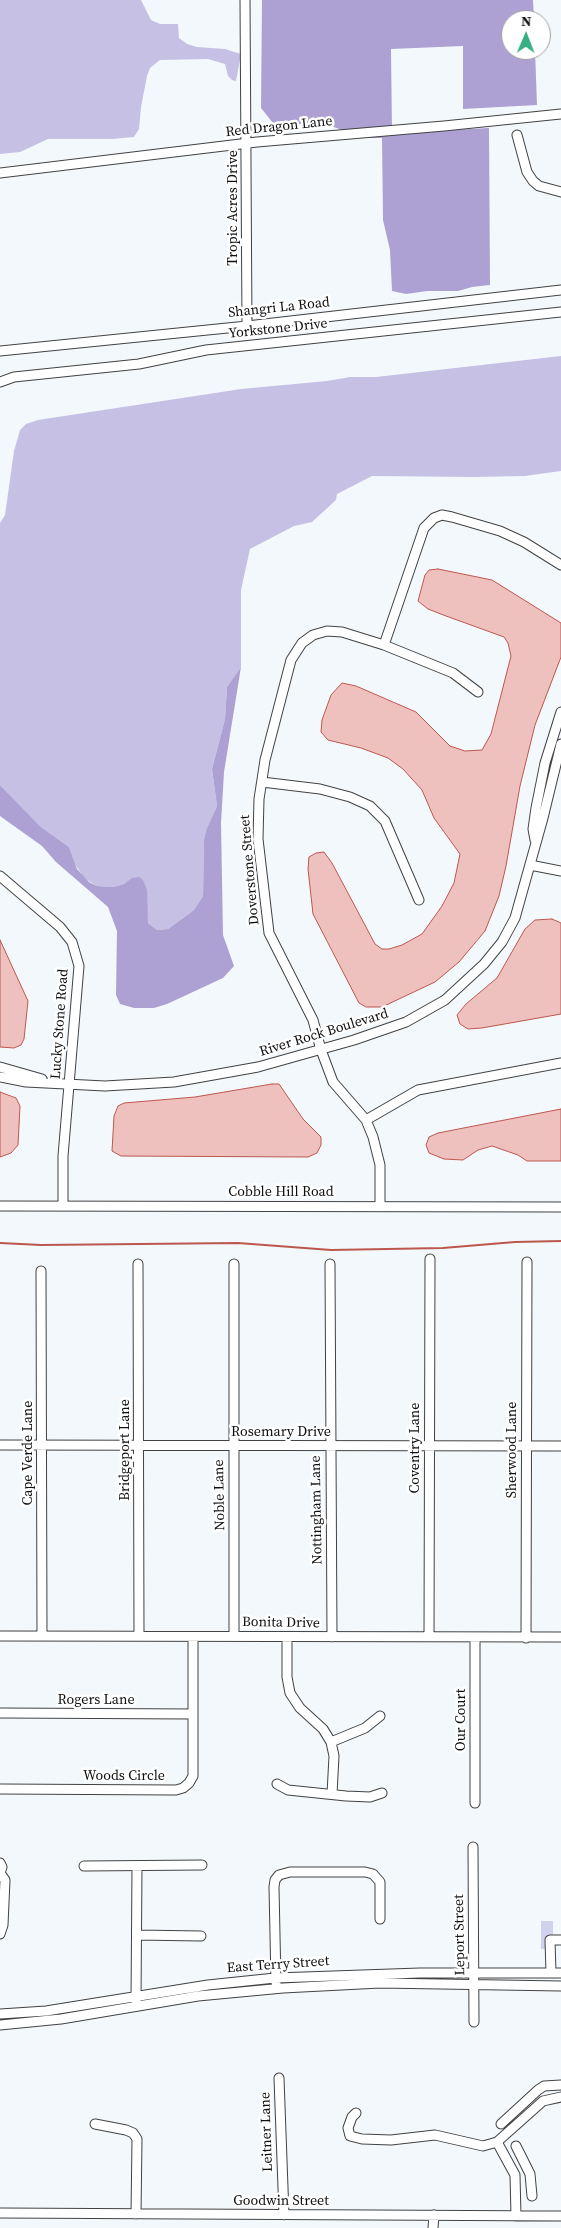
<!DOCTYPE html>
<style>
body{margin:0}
#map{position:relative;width:561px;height:2228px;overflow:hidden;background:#f3f8fd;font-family:"Source Serif 4",serif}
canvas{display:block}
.north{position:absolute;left:501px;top:10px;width:50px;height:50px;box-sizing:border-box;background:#fff;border:1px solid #9f9f9f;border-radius:50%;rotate:1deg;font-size:14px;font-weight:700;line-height:20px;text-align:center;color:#0f0f0f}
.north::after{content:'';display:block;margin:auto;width:18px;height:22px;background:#38ae83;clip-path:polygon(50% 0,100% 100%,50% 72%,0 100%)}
</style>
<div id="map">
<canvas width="561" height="2228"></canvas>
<div class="north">N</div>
</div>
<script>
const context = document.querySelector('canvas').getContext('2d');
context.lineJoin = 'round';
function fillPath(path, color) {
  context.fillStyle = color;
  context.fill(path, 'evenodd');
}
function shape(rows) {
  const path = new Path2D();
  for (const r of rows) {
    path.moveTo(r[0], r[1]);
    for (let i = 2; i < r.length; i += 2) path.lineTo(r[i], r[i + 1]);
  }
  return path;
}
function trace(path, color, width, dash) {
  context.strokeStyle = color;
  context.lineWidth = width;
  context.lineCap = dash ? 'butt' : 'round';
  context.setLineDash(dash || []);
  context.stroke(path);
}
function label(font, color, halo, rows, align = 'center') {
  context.font = font + ' "Source Serif 4",serif';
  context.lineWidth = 5;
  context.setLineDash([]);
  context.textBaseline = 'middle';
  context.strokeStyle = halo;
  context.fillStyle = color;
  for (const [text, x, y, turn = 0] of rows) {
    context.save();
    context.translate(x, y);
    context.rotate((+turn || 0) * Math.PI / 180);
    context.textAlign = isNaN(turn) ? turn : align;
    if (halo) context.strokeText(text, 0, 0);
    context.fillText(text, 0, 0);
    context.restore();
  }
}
const green = shape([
 [0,0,141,0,151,20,160,24,178,24,179,38,187,44,197,47,225,49,241,54,236,81,232,80,228,76,225,64,208,59,160,60,150,68,147,76,141,107,139,129,134,137,112,139,48,139,20,152,0,154],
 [561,356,561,471,525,476,473,477,372,476,337,494,336,500,312,522,294,526,250,549,241,590,241,667,227,687,225,719,212,769,217,806,206,830,204,840,203,896,194,910,168,929,157,930,148,923,147,918,147,890,133,878,124,884,113,887,97,886,84,878,75,864,69,847,41,827,0,785,0,523,5,515,14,451,20,430,26,424,38,420,241,389,327,381,350,377,376,377]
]);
const forest = shape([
 [262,0,533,0,534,20,511,20,511,50,535,50,537,105,463,109,463,46,391,49,392,133,489,128,490,285,472,287,458,291,427,291,406,294,392,291,390,250,383,220,382,138,359,138,351,133,328,125,273,123,261,108],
 [241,667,224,772,221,823,223,935,234,966,223,978,167,1004,154,1008,134,1008,120,1004,116,995,117,931,108,907,56,862,42,846,0,816,0,785,41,827,69,847,77,869,89,882,97,886,113,887,124,884,132,878,139,877,143,880,147,890,148,923,157,930,168,929,194,910,203,896,204,840,206,830,217,806,212,769,225,719,227,687]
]);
const pitch = shape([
 [541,1921,553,1921,553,1949,541,1949]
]);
const water = shape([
 [438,569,492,580,561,623,561,657,535,725,520,786,506,866,499,896,485,931,459,962,435,982,382,1007,366,1007,359,1003,313,914,308,869,309,857,316,853,324,852,332,863,375,944,382,949,389,949,402,945,422,934,442,906,454,883,460,854,434,818,422,790,403,769,388,758,361,748,328,740,321,732,322,720,331,695,342,683,356,686,416,712,450,746,465,751,482,750,491,734,511,656,508,643,504,637,446,616,428,609,418,601,425,575,429,570,438,569],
 [552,919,561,923,561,1014,482,1028,468,1029,460,1024,457,1015,466,1004,497,978,525,929,535,920,552,919],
 [0,940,28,1001,24,1039,21,1045,14,1048,0,1047,0,940],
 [272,1084,279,1084,303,1119,321,1137,321,1145,317,1153,308,1157,121,1156,112,1151,114,1116,118,1106,124,1103,195,1097,272,1084],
 [0,1092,16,1098,20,1106,18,1145,11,1153,0,1157,0,1092],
 [561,1109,561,1161,527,1161,518,1155,492,1146,478,1150,463,1160,444,1159,429,1153,426,1145,429,1137,438,1133,561,1109]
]);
const stream = shape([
 [0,1243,41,1245,238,1243,331,1250,443,1248,515,1242,561,1241]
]);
const minor = shape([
 [245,0,247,326],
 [517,135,527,172,533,181,539,186,561,192],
 [0,173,257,142,444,126,561,114],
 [0,351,247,326,561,290],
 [0,382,14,377,139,364,206,350,561,312],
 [384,645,424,528,434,518,442,515,452,517,500,531,524,542,561,565],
 [262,782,320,789,350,797,370,806,385,821,419,900],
 [535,840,533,829,536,808,545,763,561,712],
 [530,865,561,871],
 [0,876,60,927,72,942,79,966,63,1156,63,1206],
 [0,1067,42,1079],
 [0,1077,26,1082,105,1086,174,1082,258,1067,354,1040,406,1022,445,1000,484,964,502,942,515,918,543,818,561,744],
 [366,1120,418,1090,561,1063],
 [0,1206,561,1207],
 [380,1206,380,1165,373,1137,366,1120,333,1082,321,1050,313,1020,269,933,258,839,259,799,265,760,291,660,302,643,313,635,327,631,342,632,384,645,453,673,478,692],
 [138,1264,139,1636],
 [234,1264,234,1636],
 [330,1264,332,1637],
 [41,1271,42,1636],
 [0,1445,561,1446],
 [0,1636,561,1637],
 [287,1637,287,1677,290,1693,300,1708,323,1729,331,1742,334,1756,332,1794],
 [429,1637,430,1259],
 [526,1638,527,1262],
 [0,1713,193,1714],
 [331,1742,365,1728,380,1716],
 [277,1784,288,1790,346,1796,370,1797,382,1793],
 [0,1789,176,1790,183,1788,189,1783,193,1776,193,1637],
 [475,1803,475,1637],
 [473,1847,474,2022],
 [0,1863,2,1867,0,1873,5,1880,3,1925,0,1934],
 [84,1866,202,1865],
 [137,1935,201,1936],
 [551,1973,550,1940,561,1940],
 [276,1983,274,1887,275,1880,279,1875,290,1872,365,1872,373,1874,380,1882,380,1919],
 [136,2001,137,1866],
 [0,2014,46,2011,208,1985,275,1978,420,1973,561,1973],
 [0,2025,61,2019,198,1996,283,1988,380,1983,561,1986],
 [279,2078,284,2215],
 [356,2113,352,2117,348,2128,350,2136,362,2139,391,2140,435,2135,483,2146,497,2142,543,2101,561,2097],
 [95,2124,126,2130,133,2133,137,2139,136,2214],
 [501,2124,538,2090,544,2086,561,2085],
 [497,2142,515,2175,516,2216],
 [516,2146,530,2174,532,2196],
 [0,2213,561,2216],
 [433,2228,434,2215]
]);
const streetNames = [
 ["Red Dragon Lane",279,127,-6],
 ["Tropic Acres Drive",233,208,-90],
 ["Shangri La Road",279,308,-6],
 ["Yorkstone Drive",278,329,-6],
 ["Doverstone Street",250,870,-95],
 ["Lucky Stone Road",60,1024,-86],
 ["River Rock Boulevard",324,1033,-17],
 ["Cobble Hill Road",281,1192],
 ["Rosemary Drive",281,1432],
 ["Coventry Lane",415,1448,-90],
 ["Bridgeport Lane",125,1450,-90],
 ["Sherwood Lane",512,1450,-90],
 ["Cape Verde Lane",28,1453,-90],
 ["Noble Lane",220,1495,-91],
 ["Nottingham Lane",317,1510,-91],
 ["Bonita Drive",281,1623,1],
 ["Rogers Lane",96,1700],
 ["Our Court",461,1720,-90],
 ["Woods Circle",124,1776],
 ["Leport Street",460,1935,-91],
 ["East Terry Street",278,1965,-4],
 ["Leitner Lane",267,2132,-92],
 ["Goodwin Street",281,2201]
];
fillPath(green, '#c6c0e4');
fillPath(forest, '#ada1d3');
fillPath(pitch, '#d2d1ed');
fillPath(water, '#efc1be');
trace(water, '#bd574e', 1);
trace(stream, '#bd574e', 2);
trace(minor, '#424242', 11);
trace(minor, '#fff', 9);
label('14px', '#0f0f0f', '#fff', streetNames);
</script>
